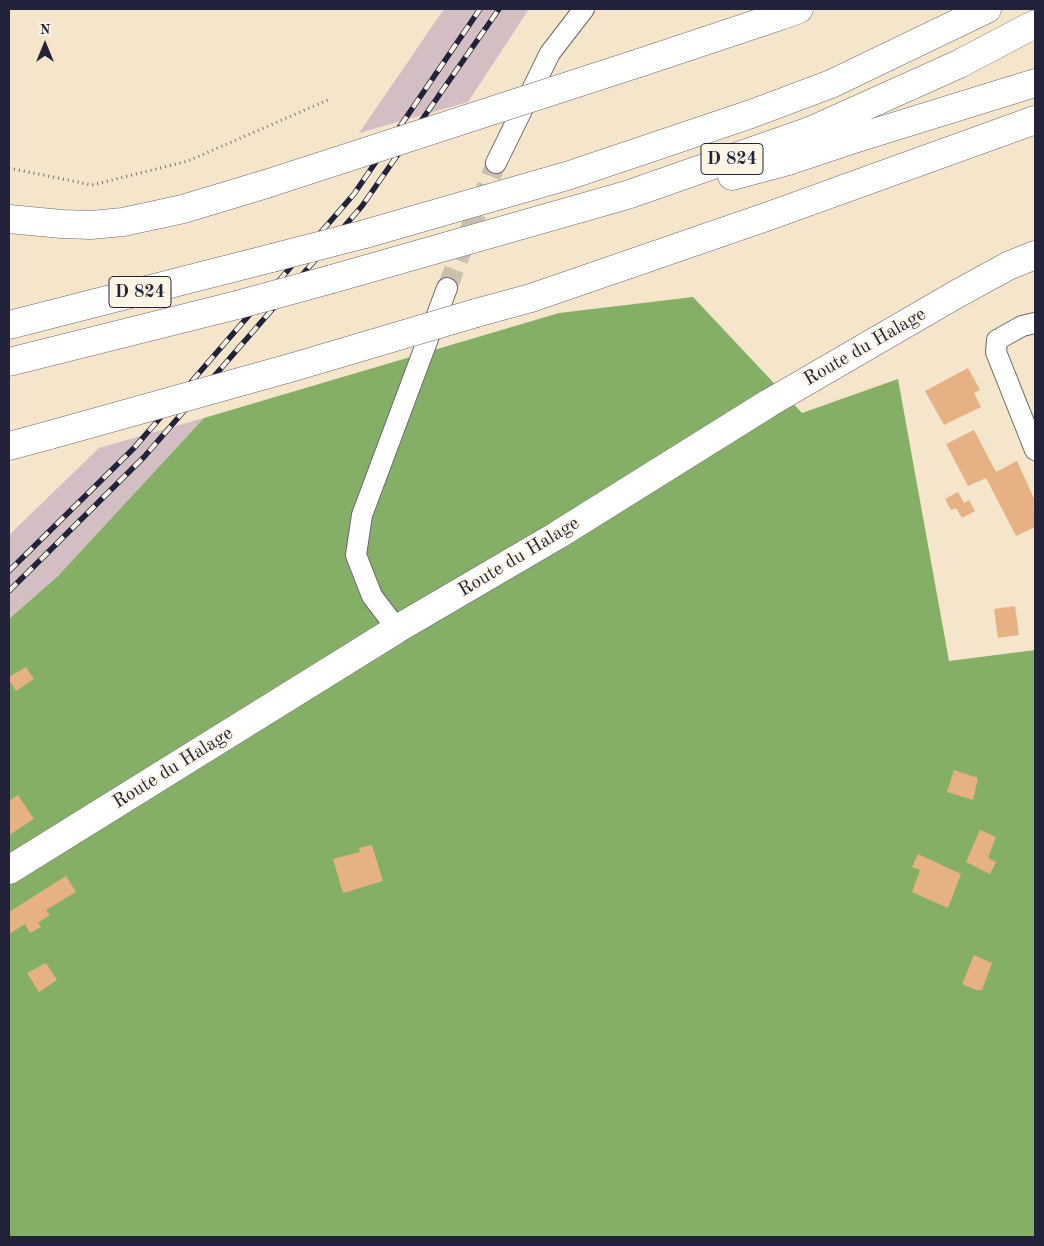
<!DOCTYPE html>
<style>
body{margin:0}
#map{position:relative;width:1044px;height:1246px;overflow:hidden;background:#f5e6cb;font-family:"Old Standard TT",serif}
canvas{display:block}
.frame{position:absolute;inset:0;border:10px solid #22223b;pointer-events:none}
.north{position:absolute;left:20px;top:20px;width:50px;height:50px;-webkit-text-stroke:4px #fcf5e5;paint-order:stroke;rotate:0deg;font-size:14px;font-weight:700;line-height:20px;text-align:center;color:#22223b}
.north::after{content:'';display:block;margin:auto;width:18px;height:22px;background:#22223b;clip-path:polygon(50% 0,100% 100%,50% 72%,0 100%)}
</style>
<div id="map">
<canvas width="1044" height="1246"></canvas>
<div class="frame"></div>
<div class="north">N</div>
</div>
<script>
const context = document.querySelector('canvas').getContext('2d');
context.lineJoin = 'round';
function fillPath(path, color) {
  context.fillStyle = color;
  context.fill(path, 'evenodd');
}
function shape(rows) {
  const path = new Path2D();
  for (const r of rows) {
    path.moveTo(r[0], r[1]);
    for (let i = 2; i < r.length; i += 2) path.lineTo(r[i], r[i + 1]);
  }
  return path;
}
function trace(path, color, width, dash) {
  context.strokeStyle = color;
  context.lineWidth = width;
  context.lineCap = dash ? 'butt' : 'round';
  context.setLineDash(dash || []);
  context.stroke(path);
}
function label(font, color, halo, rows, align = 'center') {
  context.font = font + ' "Old Standard TT",serif';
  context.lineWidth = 4;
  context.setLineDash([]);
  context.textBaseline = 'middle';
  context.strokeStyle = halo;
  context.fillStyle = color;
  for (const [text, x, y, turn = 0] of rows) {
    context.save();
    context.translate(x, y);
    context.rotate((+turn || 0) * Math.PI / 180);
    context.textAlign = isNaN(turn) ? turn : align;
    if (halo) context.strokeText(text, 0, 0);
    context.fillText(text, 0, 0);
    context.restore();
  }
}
const industrial = shape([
 [444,9,529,9,468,102,359,133],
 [204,418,58,576,9,619,9,535,99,448]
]);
const forest = shape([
 [693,297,802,413,898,379,949,661,1035,650,1035,1237,9,1237,9,619,58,576,204,418,559,313]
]);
const building = shape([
 [968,368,980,390,974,393,981,407,944,425,925,391],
 [974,430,996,472,1017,461,1035,501,1035,508,1033,509,1035,513,1035,527,1016,536,986,478,968,486,946,444],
 [958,492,964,503,969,500,975,511,962,518,956,508,951,510,945,499],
 [1015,606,1019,635,998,638,994,609],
 [26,667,34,679,16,691,9,680,9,677],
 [954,770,978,778,973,800,947,792],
 [18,795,34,819,9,835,9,801],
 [980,830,996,837,988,858,996,862,990,874,966,862],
 [372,845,383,881,343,893,333,859,360,852,359,848],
 [918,854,961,874,948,908,912,892,920,870,912,867],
 [66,876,76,892,46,910,50,915,38,923,41,927,30,933,25,924,9,934,9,912],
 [974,955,992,963,982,990,976,990,962,984],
 [46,963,57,980,39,992,27,973]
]);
const minorTunnel = shape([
 [447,288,496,163]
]);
const path = shape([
 [9,168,92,185,188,161,330,99]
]);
const minor = shape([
 [496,163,550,53,584,9],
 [1035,323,1022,326,997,340,996,352,1035,450],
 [397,629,372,596,356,555,362,515,447,288]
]);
const secondary = shape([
 [639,63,780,16,799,9],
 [9,219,62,224,91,225,123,222,183,209,266,184],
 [476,313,531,298,766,217,1035,120],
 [9,446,50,435],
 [9,870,397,629,556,536,769,403,955,295,1008,266,1035,255]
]);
const trunk = shape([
 [732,176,788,161,854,139,1035,83],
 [365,234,570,175,751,114,831,84,987,9],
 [332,279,627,195,810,131,959,64,1035,24],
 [9,325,272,258],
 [9,362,237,305]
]);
const rail = shape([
 [9,571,134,448,354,194,480,9],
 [9,591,144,457,362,206,499,9]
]);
const secondaryBridge = shape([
 [266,184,639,63],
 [50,435,297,366,476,313]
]);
const trunkBridge = shape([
 [272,258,365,234],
 [237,305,332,279]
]);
const shields = [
 [732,159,62],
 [140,292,62]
];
const shieldNames = [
 ["D 824",732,159],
 ["D 824",140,292]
];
const streetNames = [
 ["Route du Halage",865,347,-30],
 ["Route du Halage",519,557,-31],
 ["Route du Halage",173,768,-32]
];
fillPath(industrial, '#d2bec3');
fillPath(forest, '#85af66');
fillPath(building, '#e6b283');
trace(minorTunnel, '#cbbfae', 20, [20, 10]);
trace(minor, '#6c676d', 22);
trace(secondary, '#6c676d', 29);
trace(trunk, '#6c676d', 29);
trace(path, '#6c676d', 3, [1, 4]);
trace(minor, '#fff', 20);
trace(secondary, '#fff', 28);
trace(trunk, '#fff', 28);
trace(rail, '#22223b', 5.5);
trace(rail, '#fcf5e5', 4, [11]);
trace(secondaryBridge, '#6c676d', 29, []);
trace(trunkBridge, '#6c676d', 29, []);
trace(secondaryBridge, '#fff', 28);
trace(trunkBridge, '#fff', 28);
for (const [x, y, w] of shields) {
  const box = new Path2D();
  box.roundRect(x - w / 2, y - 15.5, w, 31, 4);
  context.fillStyle = '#fcf5e5';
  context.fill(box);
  trace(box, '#22223b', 1);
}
label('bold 18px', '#22223b', null, shieldNames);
label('19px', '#22223b', '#fcf5e5', streetNames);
</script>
